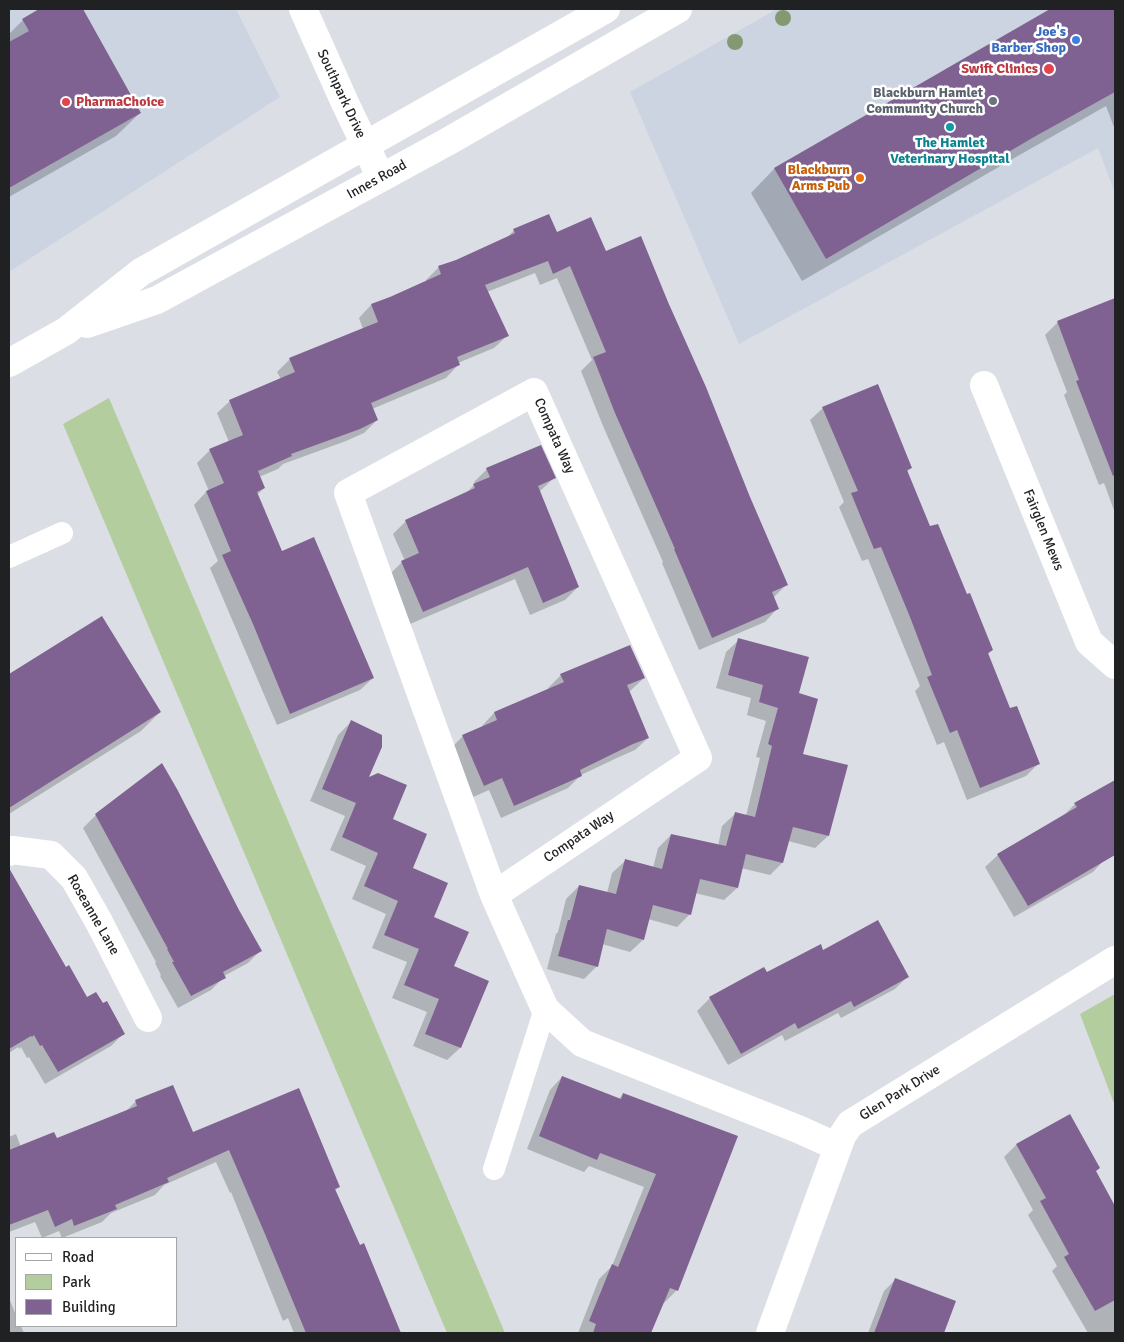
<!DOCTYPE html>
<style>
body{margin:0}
#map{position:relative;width:1124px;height:1342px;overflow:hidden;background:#dbdfe5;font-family:Signika,sans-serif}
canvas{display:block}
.frame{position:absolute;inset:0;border:10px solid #1f2123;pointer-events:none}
.legend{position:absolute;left:15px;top:1237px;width:162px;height:90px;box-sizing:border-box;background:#fff;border:1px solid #a5a6a7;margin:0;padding:6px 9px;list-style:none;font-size:15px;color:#1f2123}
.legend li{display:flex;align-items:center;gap:10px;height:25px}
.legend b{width:25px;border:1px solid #a5a6a7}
</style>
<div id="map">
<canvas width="1124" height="1342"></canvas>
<div class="frame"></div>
<ul class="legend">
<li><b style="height:6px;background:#fff"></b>Road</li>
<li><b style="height:14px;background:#b4cd9e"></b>Park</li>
<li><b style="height:14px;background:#806292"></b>Building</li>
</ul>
</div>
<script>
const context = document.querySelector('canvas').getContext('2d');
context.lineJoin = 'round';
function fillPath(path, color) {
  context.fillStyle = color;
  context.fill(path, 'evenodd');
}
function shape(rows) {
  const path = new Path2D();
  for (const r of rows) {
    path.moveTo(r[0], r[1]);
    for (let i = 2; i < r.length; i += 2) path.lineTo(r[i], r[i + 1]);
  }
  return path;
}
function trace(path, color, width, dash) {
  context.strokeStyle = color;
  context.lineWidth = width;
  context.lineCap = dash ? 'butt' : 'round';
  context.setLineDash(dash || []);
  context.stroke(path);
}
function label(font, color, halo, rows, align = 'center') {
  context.font = font + ' Signika,sans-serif';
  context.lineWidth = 5;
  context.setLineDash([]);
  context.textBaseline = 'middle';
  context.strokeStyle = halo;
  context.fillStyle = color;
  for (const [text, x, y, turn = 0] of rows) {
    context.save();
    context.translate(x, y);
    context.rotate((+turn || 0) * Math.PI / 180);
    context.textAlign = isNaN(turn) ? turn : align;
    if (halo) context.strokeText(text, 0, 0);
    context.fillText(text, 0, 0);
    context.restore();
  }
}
const built = shape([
 [9,9,236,9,280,97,9,272],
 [777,9,1115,9,1115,193,1098,148,739,344,630,92]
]);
const green = shape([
 [109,398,424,1142,505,1333,447,1333,63,424],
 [1115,994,1115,1106,1080,1014]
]);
const shadow = shape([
 [42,9,81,9,140,113,116,136,9,197,9,34,23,20],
 [1054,9,1115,9,1115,130,1106,106,1009,161,802,281,751,193,774,169,982,48],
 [514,230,556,233,605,253,749,497,787,584,773,598,777,609,765,622,699,650,662,563,663,562,603,426,581,371,592,360,557,278,540,285,535,273,487,292,507,336,494,348,458,363,458,365,446,378,372,409,377,420,364,433,346,441,283,464,278,469,259,477,264,488,257,495,281,553,373,678,360,690,277,725,210,568,218,561,194,505,206,492,209,491,197,463,210,450,229,442,217,413,230,401,281,379,277,372,290,359,363,329,359,318,371,305,426,282,426,280,438,268,457,261,506,239],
 [1115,299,1115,513,1104,483,1099,485,1064,395,1067,392,1045,335,1058,322],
 [823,408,911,468,907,472,929,528,966,596,992,650,987,655,1010,710,1039,763,1026,776,967,800,944,742,937,745,915,691,920,686,868,559,862,561,839,507,844,502,810,420],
 [487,469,554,478,539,492,578,587,565,600,530,615,515,579,410,624,389,575,402,562,405,561,393,534,406,521,464,495,475,484,474,482],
 [101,618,160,712,141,731,9,814,9,675],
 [739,640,798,694,801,755,828,836,815,848,788,841,782,863,770,875,741,868,737,888,724,900,695,893,690,914,677,927,648,919,643,940,630,952,602,944,597,966,584,979,547,969,556,934,558,932,566,899,579,886,607,893,612,873,625,861,653,868,658,848,671,835,718,846,722,826,735,814,746,816,760,758,756,757,766,721,747,715,751,698,716,688,726,652],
 [561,675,644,678,629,692,648,738,635,750,619,757,581,775,568,788,501,818,489,790,471,798,450,749,463,736,482,727,482,726,494,713,549,690,548,688],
 [351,722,367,779,392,819,452,966,487,982,460,1048,447,1060,413,1046,427,1012,392,998,407,962,372,948,386,914,352,899,366,866,330,850,345,816,310,801,338,735],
 [1115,781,1115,853,1105,859,1093,872,1014,917,985,867,998,855,1062,817,1075,804],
 [96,815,261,950,248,963,224,976,224,977,211,990,178,1008,160,976,161,975,155,963,156,962,83,828],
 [11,880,65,969,87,999,124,1033,111,1046,45,1084,29,1057,27,1058,21,1047,19,1049,18,1047,9,1053,9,881],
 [822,952,907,977,895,989,841,1018,838,1013,785,1041,782,1035,728,1065,697,1011,710,998],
 [562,1077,619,1099,623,1094,736,1137,676,1291,664,1303,662,1303,650,1333,578,1333,599,1279,612,1266,644,1187,589,1166,584,1172,527,1149,550,1090],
 [172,1087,192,1133,339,1187,334,1191,359,1247,363,1245,400,1333,294,1333,288,1318,283,1321,231,1192,230,1193,216,1162,164,1185,155,1195,111,1213,102,1222,62,1238,59,1231,42,1238,35,1222,9,1232,9,1137,16,1134,21,1147,56,1140,125,1112,135,1102],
 [1016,1145,1095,1172,1115,1208,1115,1333,1088,1333,1052,1271,1057,1266,1028,1215,1033,1210,1004,1157],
 [896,1279,954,1302,943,1333,868,1333,884,1291],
 [9,1298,16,1315,16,1326,21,1326,24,1333,9,1333]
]);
const building = shape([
 [39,9,83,9,141,113,9,188,9,42,29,31,22,19],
 [1050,9,1115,9,1115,92,1034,137,826,259,774,168],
 [549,214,557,232,591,217,606,251,641,236,668,302,706,387,750,497,788,585,772,592,779,609,712,638,674,549,675,549,615,413,593,357,606,352,570,266,553,274,548,261,485,285,509,336,457,357,460,365,371,403,378,420,360,429,291,454,292,456,258,471,265,488,257,492,282,551,314,537,374,678,290,714,253,624,222,555,231,551,206,491,224,483,209,449,243,435,229,400,295,372,289,358,378,322,371,304,390,297,441,274,438,266,456,260,515,233,513,229],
 [1115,298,1115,475,1113,476,1076,381,1079,380,1057,321],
 [878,384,912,468,907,470,930,526,938,524,967,594,970,593,993,650,988,653,1010,708,1017,706,1040,764,980,788,957,730,950,733,927,677,932,675,910,617,881,547,874,549,862,520,851,493,858,491,822,407],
 [541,445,556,478,538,486,579,587,543,603,528,567,423,612,401,561,419,553,405,520,475,488,473,484,490,477,486,468],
 [102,616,161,712,9,808,9,674],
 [738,638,809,657,799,693,818,699,803,754,848,765,829,836,793,827,783,863,746,854,738,888,700,879,691,915,653,905,644,940,607,929,598,967,558,956,568,920,570,920,579,885,616,894,625,859,662,869,671,834,726,846,735,812,755,817,772,746,768,744,778,708,759,702,763,685,728,675],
 [630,645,645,678,627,685,649,738,633,744,580,770,582,776,514,806,502,778,484,786,462,735,497,720,494,712,564,682,560,674],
 [351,720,382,735,382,747,369,777,378,773,407,785,393,819,427,834,413,868,448,883,434,917,469,932,454,966,489,981,461,1048,425,1034,439,999,404,985,419,949,384,935,398,901,364,886,378,853,342,837,356,803,322,789],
 [162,763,177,789,239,910,262,951,223,972,226,978,191,996,172,962,174,962,167,949,168,949,95,814],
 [1115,780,1115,855,1028,906,997,854,1077,807,1074,803],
 [9,868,66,967,69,965,87,997,96,992,103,1003,107,1001,125,1034,58,1072,42,1045,40,1046,34,1035,32,1037,31,1036,9,1049],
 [878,920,909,977,854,1007,851,1001,798,1029,795,1023,741,1054,709,997,764,967,767,972,821,944,823,950],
 [562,1076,621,1099,623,1093,738,1136,678,1291,670,1288,651,1333,593,1333,596,1324,589,1321,612,1264,618,1267,656,1174,600,1153,597,1160,539,1136],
 [173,1085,193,1132,299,1088,340,1187,335,1189,360,1245,364,1243,401,1333,306,1333,265,1234,229,1150,167,1178,169,1182,115,1205,117,1209,74,1226,72,1219,55,1227,48,1210,9,1225,9,1150,54,1132,57,1138,137,1106,135,1100],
 [1070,1114,1100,1168,1096,1171,1115,1206,1115,1300,1095,1311,1064,1257,1069,1254,1040,1201,1046,1198,1016,1144],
 [895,1278,956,1301,944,1333,874,1333]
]);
const service = shape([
 [9,557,62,533],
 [494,1169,545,1009]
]);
const minor = shape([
 [303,9,345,103,381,178],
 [984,385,1089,642,1115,665],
 [9,852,12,850,51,855,74,878,99,922,148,1018],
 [494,895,698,758,534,392,348,493,494,895,545,1009,582,1043,798,1129,838,1147],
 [770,1333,842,1136,850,1124,1115,960]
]);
const tertiary = shape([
 [87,324,157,300,447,142,678,9],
 [9,363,66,331,141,272,606,9]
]);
const trees = [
 [783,18],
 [735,42]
];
const markers = [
 [1076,40,5,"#3f7fe0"],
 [1049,69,6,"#e0444e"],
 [993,101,5,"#6b7280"],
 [66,102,5,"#e0444e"],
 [950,127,5,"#0f9aa8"],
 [860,178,5,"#e8710a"]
];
const shopNames = [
 ["Joe's",1066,32],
 ["Barber Shop",1066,48]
];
const healthNames = [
 ["Swift Clinics",1038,69],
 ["PharmaChoice",76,102,"left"]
];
const worshipNames = [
 ["Blackburn Hamlet",983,93],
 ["Community Church",983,109]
];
const streetNames = [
 ["Southpark Drive",341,94,65],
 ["Innes Road",377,180,-29],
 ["Compata Way",554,436,66],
 ["Fairglen Mews",1043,530,68],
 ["Compata Way",579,837,-34],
 ["Roseanne Lane",93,915,60],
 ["Glen Park Drive",900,1093,-32]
];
const cultureNames = [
 ["The Hamlet",950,143],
 ["Veterinary Hospital",950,159]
];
const foodNames = [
 ["Blackburn",850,170],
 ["Arms Pub",850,186]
];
fillPath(built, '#ccd4e1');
fillPath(green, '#b4cd9e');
fillPath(shadow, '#0003');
fillPath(building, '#806292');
trace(service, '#fff', 22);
trace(minor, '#fff', 28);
trace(tertiary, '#fff', 28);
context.fillStyle = '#849971';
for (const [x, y] of trees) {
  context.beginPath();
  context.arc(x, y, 8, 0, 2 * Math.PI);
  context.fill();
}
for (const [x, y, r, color] of markers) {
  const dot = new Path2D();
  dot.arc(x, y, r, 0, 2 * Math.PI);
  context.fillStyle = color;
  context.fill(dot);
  trace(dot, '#fff', 2);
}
label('bold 14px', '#366cbe', '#fff', shopNames, 'right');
label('bold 14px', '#be3a42', '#fff', healthNames, 'right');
label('bold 14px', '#5b616d', '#fff', worshipNames, 'right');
label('14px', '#1f2123', '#fff', streetNames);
label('bold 14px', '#0d838f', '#fff', cultureNames);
label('bold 14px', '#c56008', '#fff', foodNames, 'right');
</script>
